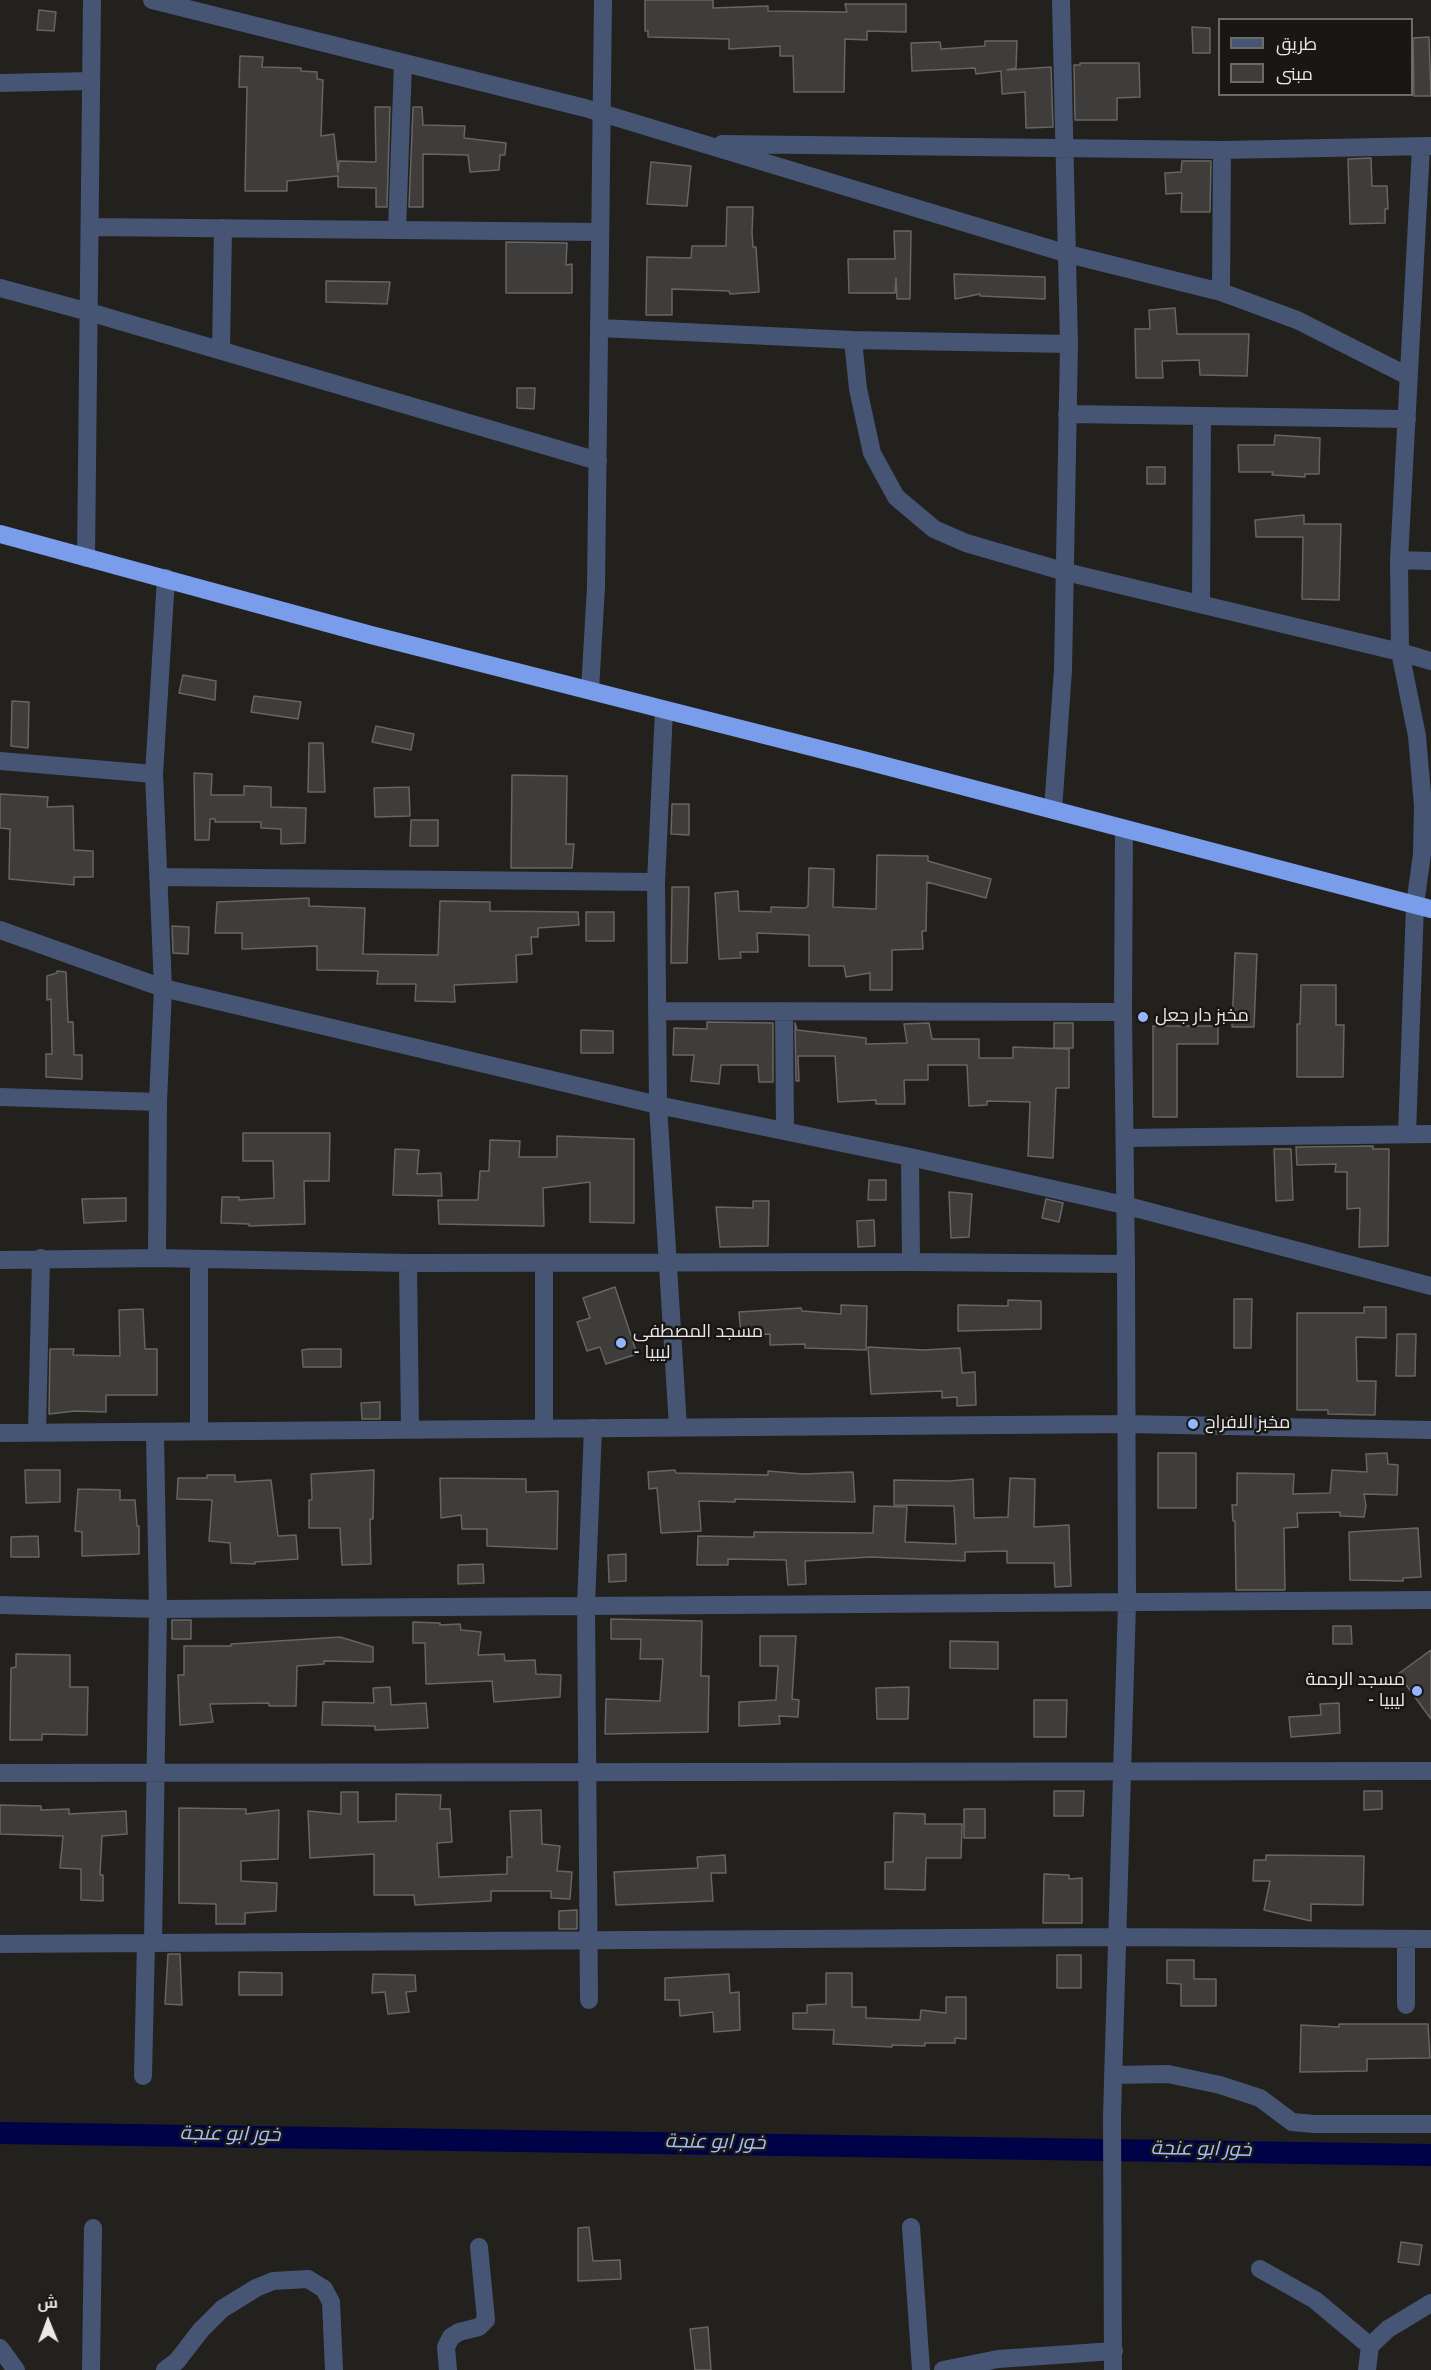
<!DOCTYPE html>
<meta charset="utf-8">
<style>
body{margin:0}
#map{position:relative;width:1431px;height:2370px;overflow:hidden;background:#22211e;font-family:Overpass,Cairo,sans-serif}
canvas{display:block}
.legend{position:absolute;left:1218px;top:18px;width:195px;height:78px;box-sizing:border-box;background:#191715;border:2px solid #6d6b69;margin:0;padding:8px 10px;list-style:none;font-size:18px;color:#eae9e7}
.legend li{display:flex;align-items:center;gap:12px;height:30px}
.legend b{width:30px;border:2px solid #6d6b69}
.north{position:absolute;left:18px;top:2292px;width:60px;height:60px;-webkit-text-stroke:4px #191715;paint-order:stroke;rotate:359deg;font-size:16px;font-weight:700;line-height:24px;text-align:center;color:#eae9e7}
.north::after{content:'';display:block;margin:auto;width:21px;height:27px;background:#eae9e7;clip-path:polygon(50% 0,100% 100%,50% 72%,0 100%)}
</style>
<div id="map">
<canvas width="1431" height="2370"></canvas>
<ul class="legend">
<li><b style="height:8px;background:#465574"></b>طريق</li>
<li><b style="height:16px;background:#3f3d3b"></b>مبنى</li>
</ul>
<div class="north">ش</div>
</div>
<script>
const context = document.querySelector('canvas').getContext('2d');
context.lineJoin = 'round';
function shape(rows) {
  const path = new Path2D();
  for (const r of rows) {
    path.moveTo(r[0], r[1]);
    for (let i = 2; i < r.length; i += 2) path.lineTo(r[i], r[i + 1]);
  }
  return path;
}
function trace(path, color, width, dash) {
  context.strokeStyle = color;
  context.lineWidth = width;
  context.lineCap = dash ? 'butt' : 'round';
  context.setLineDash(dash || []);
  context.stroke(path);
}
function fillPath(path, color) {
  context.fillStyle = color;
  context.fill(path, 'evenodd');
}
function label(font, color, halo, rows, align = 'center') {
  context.font = font + ' Overpass,Cairo,sans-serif';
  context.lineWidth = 5;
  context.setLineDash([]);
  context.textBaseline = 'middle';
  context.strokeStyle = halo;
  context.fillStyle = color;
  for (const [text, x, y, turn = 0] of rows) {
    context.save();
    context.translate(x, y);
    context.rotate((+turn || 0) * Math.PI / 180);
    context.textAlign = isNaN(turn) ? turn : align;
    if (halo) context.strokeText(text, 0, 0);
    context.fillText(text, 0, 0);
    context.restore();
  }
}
const canal = shape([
 [0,2133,1431,2155]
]);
const building = shape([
 [645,0,713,0,713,8,768,6,768,11,847,12,845,4,906,4,906,32,867,31,867,40,845,39,844,92,794,92,793,56,780,56,780,46,729,49,729,39,648,37,648,31,645,31,645,0],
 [39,10,56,12,54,31,37,30,39,10],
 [1192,27,1210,28,1210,53,1193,53,1192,27],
 [1429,37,1431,96,1414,96,1413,38,1429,37],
 [985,41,1017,41,1016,68,1007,70,1051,67,1053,127,1026,128,1025,92,1002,94,1001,71,976,74,975,68,912,71,911,43,940,42,941,49,985,46,985,41],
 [240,56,263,57,262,67,301,68,301,71,317,72,317,79,323,80,321,136,334,134,338,172,339,161,376,162,375,107,390,107,387,207,376,207,376,188,338,187,338,176,287,181,287,191,245,191,247,87,239,87,240,56],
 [1080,63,1139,63,1140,97,1117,98,1117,120,1075,120,1074,65,1080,65,1080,63],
 [413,107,422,107,423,125,465,126,464,138,506,143,505,155,500,155,499,170,470,172,468,155,423,154,423,207,409,207,413,107],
 [1371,158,1372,186,1387,186,1388,209,1385,209,1385,223,1350,224,1348,159,1371,158],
 [1182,161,1211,161,1210,212,1181,212,1182,193,1166,194,1165,173,1181,172,1182,161],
 [651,162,691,166,687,206,647,204,651,162],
 [727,207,753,207,752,233,753,247,756,247,759,292,730,294,729,291,672,289,672,315,646,315,647,257,691,258,692,246,726,246,727,207],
 [894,231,911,231,910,299,897,299,896,278,895,293,849,293,848,259,895,259,894,231],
 [506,242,567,243,566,265,572,264,572,293,506,293,506,242],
 [954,274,1045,277,1045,299,980,296,980,294,955,299,954,274],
 [326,281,390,282,387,304,326,302,326,281],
 [1175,308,1177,334,1249,334,1247,376,1200,375,1199,360,1162,361,1163,378,1136,378,1135,329,1150,329,1149,310,1175,308],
 [517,388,535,388,534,409,517,408,517,388],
 [1275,435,1320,438,1319,474,1305,474,1305,477,1272,475,1273,472,1239,472,1238,445,1274,445,1275,435],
 [1147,467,1165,467,1165,484,1147,484,1147,467],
 [1304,515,1304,524,1341,524,1339,600,1302,599,1303,537,1256,537,1255,520,1304,515],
 [183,675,216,681,215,700,179,693,183,675],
 [254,696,301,702,298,719,251,712,254,696],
 [12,701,29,702,28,748,11,746,12,701],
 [376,726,414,734,411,750,372,742,376,726],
 [309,743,323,743,325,792,308,792,309,743],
 [194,773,212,774,211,795,244,795,244,786,271,787,271,807,306,808,305,843,281,844,281,829,261,828,261,822,215,822,215,819,210,819,209,840,195,840,194,773],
 [512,775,567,776,566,844,574,844,572,868,511,868,512,775],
 [409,787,410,816,375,817,374,788,409,787],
 [0,794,48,797,47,807,73,806,74,850,93,851,93,877,74,877,74,885,9,879,10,829,0,828,0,794],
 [672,804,689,804,689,835,671,834,672,804],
 [411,820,438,820,438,846,410,846,411,820],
 [877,855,928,856,928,861,991,879,986,898,927,882,926,931,922,931,923,949,892,950,892,990,870,990,870,973,846,977,844,966,809,966,809,935,757,933,758,952,740,952,741,958,719,959,715,893,738,891,739,911,771,912,771,907,805,908,808,906,809,868,834,869,833,907,876,909,877,855],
 [672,887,689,887,687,963,671,963,672,887],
 [309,898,309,906,365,908,363,954,438,955,440,901,490,902,490,911,578,912,579,925,538,928,538,937,531,937,532,954,516,955,517,982,454,985,455,1002,415,1001,416,984,377,984,378,971,317,970,317,946,242,949,242,933,215,933,217,902,309,898],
 [586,912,614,912,614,941,586,941,586,912],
 [172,926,189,927,188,954,173,953,172,926],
 [1235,953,1257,954,1254,1027,1232,1027,1235,953],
 [57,971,66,972,68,1022,73,1022,74,1055,82,1055,82,1079,46,1077,46,1054,52,1054,51,999,47,1000,47,976,57,973,57,971],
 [1301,985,1336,985,1336,1025,1344,1025,1343,1077,1297,1077,1297,1024,1300,1024,1301,985],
 [707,1022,773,1023,773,1082,759,1082,758,1065,721,1065,719,1084,691,1081,694,1055,673,1055,674,1028,707,1029,707,1022],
 [795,1023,797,1030,866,1038,866,1044,907,1043,904,1024,929,1023,932,1039,979,1039,979,1058,1013,1058,1013,1047,1069,1049,1069,1088,1056,1088,1053,1158,1028,1156,1030,1102,987,1101,987,1105,969,1106,967,1065,928,1065,928,1080,904,1080,905,1104,876,1104,876,1100,838,1102,835,1056,798,1056,799,1081,796,1081,795,1023],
 [1054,1023,1073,1023,1073,1048,1054,1048,1054,1023],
 [1153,1026,1218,1026,1218,1044,1177,1044,1177,1117,1153,1117,1153,1026],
 [581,1030,613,1031,613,1053,581,1053,581,1030],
 [243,1133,330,1133,329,1181,304,1181,305,1224,249,1226,249,1224,221,1223,222,1197,239,1197,239,1200,274,1198,273,1161,243,1161,243,1133],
 [557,1136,634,1139,634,1223,590,1222,590,1182,543,1188,544,1226,439,1224,438,1200,478,1200,480,1171,489,1171,490,1140,520,1141,519,1157,557,1157,557,1136],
 [1373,1146,1373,1149,1389,1149,1388,1246,1359,1247,1360,1208,1347,1209,1347,1172,1335,1172,1336,1164,1297,1165,1296,1147,1373,1146],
 [395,1149,419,1150,417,1174,441,1173,442,1196,393,1195,395,1149],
 [1274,1149,1291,1149,1293,1200,1276,1201,1274,1149],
 [869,1180,886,1180,886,1200,868,1200,869,1180],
 [949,1192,972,1194,969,1237,951,1238,949,1192],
 [126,1198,126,1221,84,1223,82,1199,126,1198],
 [1046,1199,1063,1203,1059,1222,1042,1218,1046,1199],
 [753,1201,769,1201,768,1246,720,1247,716,1207,753,1208,753,1201],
 [874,1220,875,1246,858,1247,857,1221,874,1220],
 [615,1287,637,1354,606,1364,600,1347,587,1351,577,1322,590,1318,583,1298,615,1287],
 [1234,1299,1252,1299,1251,1348,1234,1348,1234,1299],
 [1008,1300,1041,1301,1041,1329,958,1331,958,1305,1008,1306,1008,1300],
 [841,1305,867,1306,866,1350,805,1348,805,1344,770,1345,770,1334,741,1336,739,1312,801,1308,802,1311,841,1314,841,1305],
 [1364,1307,1386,1307,1386,1338,1356,1337,1357,1381,1376,1381,1375,1415,1328,1414,1328,1410,1297,1410,1297,1313,1364,1313,1364,1307],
 [143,1309,145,1349,157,1349,157,1395,106,1395,106,1412,75,1411,49,1414,50,1349,74,1349,73,1355,120,1356,119,1310,143,1309],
 [1397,1334,1416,1334,1415,1376,1396,1376,1397,1334],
 [868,1347,924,1350,960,1348,962,1373,975,1372,976,1405,957,1406,957,1397,942,1398,942,1391,871,1394,868,1347],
 [309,1349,341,1349,341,1367,303,1367,302,1350,309,1349],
 [380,1402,380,1419,362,1419,361,1403,380,1402],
 [1158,1453,1196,1453,1196,1508,1158,1508,1158,1453],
 [1387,1453,1388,1464,1398,1465,1397,1495,1364,1494,1366,1506,1364,1517,1340,1516,1340,1512,1297,1513,1298,1527,1284,1528,1285,1590,1236,1590,1235,1521,1233,1521,1232,1505,1237,1505,1237,1473,1294,1474,1293,1494,1330,1493,1332,1470,1367,1472,1366,1454,1387,1453],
 [25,1470,60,1470,60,1502,26,1503,25,1470],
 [374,1470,373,1519,370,1519,371,1564,342,1565,340,1528,309,1528,309,1500,312,1500,311,1474,374,1470],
 [675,1470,676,1473,768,1475,768,1471,803,1474,853,1472,855,1502,735,1499,735,1502,699,1501,701,1531,661,1533,657,1488,649,1489,648,1472,675,1470],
 [207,1475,235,1475,235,1482,271,1480,278,1536,296,1535,298,1559,255,1562,255,1564,231,1563,230,1543,209,1541,212,1500,177,1499,178,1478,207,1478,207,1475],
 [440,1478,526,1479,526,1492,558,1491,557,1549,487,1546,487,1529,462,1529,461,1515,441,1518,440,1478],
 [1010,1478,1035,1479,1034,1527,1069,1525,1071,1586,1055,1587,1054,1563,1007,1563,1007,1551,965,1552,965,1561,871,1557,805,1561,806,1584,788,1585,786,1560,728,1559,728,1565,697,1565,698,1536,754,1537,754,1532,873,1533,874,1506,907,1507,905,1542,956,1544,954,1506,894,1505,894,1480,949,1481,973,1479,974,1518,1008,1517,1010,1478],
 [78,1489,120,1490,120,1500,135,1500,137,1526,139,1526,139,1554,82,1556,82,1532,75,1531,78,1489],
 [1418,1528,1421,1577,1403,1578,1403,1581,1350,1580,1349,1532,1418,1528],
 [38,1536,39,1557,11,1557,11,1537,38,1536],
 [626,1554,626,1581,609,1582,608,1555,626,1554],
 [483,1564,484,1583,458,1584,458,1565,483,1564],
 [611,1619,702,1621,701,1676,709,1676,708,1732,605,1734,606,1699,660,1701,663,1659,640,1659,641,1639,611,1639,611,1619],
 [172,1620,191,1620,191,1639,172,1639,172,1620],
 [413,1622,440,1623,440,1625,460,1624,461,1630,481,1632,478,1655,504,1654,505,1661,535,1660,536,1674,561,1675,560,1697,494,1702,492,1681,426,1684,425,1643,413,1643,413,1622],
 [1333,1626,1351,1626,1352,1644,1333,1644,1333,1626],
 [760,1636,796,1636,792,1699,799,1700,798,1717,779,1716,780,1724,739,1726,739,1702,776,1700,778,1666,760,1666,760,1636],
 [340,1637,373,1647,373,1662,324,1661,324,1664,297,1666,296,1706,269,1706,269,1703,210,1704,213,1722,180,1725,178,1675,184,1675,184,1646,231,1646,231,1644,340,1637],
 [950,1641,998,1642,998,1669,950,1668,950,1641],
 [1431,1650,1431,1719,1398,1674,1431,1650],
 [16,1654,70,1655,70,1687,88,1687,87,1735,42,1734,42,1740,10,1740,11,1668,16,1667,16,1654],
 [390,1687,391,1705,426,1703,428,1728,375,1730,375,1726,322,1725,323,1702,374,1703,373,1688,390,1687],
 [909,1687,908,1719,877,1719,876,1688,909,1687],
 [1034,1700,1067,1700,1066,1737,1034,1737,1034,1700],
 [1339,1703,1340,1733,1291,1737,1289,1717,1321,1715,1320,1704,1339,1703],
 [1054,1791,1084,1791,1083,1816,1054,1816,1054,1791],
 [1364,1791,1382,1791,1382,1809,1364,1810,1364,1791],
 [341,1792,358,1792,358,1822,396,1821,396,1794,441,1795,440,1809,450,1809,452,1842,437,1843,439,1877,507,1874,507,1857,512,1857,510,1811,541,1810,542,1844,560,1846,557,1871,572,1872,570,1899,551,1898,551,1891,491,1891,491,1901,415,1905,414,1895,374,1895,374,1854,310,1858,308,1811,341,1814,341,1792],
 [0,1805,41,1806,41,1810,69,1809,69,1814,126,1811,127,1834,102,1836,100,1875,103,1875,103,1901,81,1900,81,1869,60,1868,63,1836,0,1834,0,1805],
 [179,1808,246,1809,246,1814,279,1810,278,1859,241,1861,241,1881,277,1883,276,1911,245,1913,245,1924,216,1924,216,1904,179,1903,179,1808],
 [964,1809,985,1809,985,1838,964,1838,964,1809],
 [894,1813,925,1814,925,1824,962,1824,961,1858,926,1858,925,1890,885,1889,885,1862,893,1862,894,1813],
 [725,1855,726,1873,711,1873,713,1901,616,1905,614,1872,698,1868,697,1857,725,1855],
 [1266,1855,1364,1856,1363,1905,1311,1904,1311,1921,1264,1910,1270,1881,1253,1881,1254,1860,1266,1860,1266,1855],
 [1044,1874,1069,1875,1069,1879,1082,1878,1082,1923,1043,1923,1044,1874],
 [577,1910,577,1929,559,1929,559,1911,577,1910],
 [168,1954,180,1954,182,2005,165,2004,168,1954],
 [1057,1955,1081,1955,1081,1988,1057,1988,1057,1955],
 [1167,1960,1194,1960,1194,1979,1216,1979,1216,2006,1181,2006,1181,1984,1167,1983,1167,1960],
 [239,1972,282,1973,282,1995,239,1995,239,1972],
 [826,1973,852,1973,852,2007,866,2007,866,2018,920,2020,921,2010,946,2013,946,1997,966,1997,966,2039,955,2038,955,2043,925,2043,925,2046,892,2045,892,2047,833,2044,834,2030,793,2029,793,2013,807,2013,807,2005,826,2004,826,1973],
 [373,1974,415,1975,416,1991,406,1992,409,2012,388,2014,385,1992,372,1993,373,1974],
 [729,1974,730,1993,739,1992,740,2030,714,2032,713,2012,680,2016,679,2000,665,2000,665,1978,729,1974],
 [1339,2024,1428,2024,1430,2058,1367,2059,1367,2071,1300,2072,1301,2025,1339,2027,1339,2024],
 [589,2227,593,2261,620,2260,621,2279,578,2281,578,2228,589,2227],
 [1401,2242,1422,2245,1419,2265,1398,2262,1401,2242],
 [708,2327,711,2370,695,2370,690,2329,708,2327]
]);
const minor = shape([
 [152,0,585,108,1068,254,1221,292,1297,320,1408,376],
 [0,83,91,81],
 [722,144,1222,150,1431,146],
 [90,227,600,232],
 [397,230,403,63],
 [0,288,89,312,598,461],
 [1221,292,1222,150],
 [600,328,853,340,1069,344],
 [853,340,858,389,872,453,896,497,934,529,966,543,1066,572,1400,652,1431,661],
 [221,351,223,228],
 [1067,414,1407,419],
 [86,558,92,0],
 [1399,560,1431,561],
 [1201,604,1202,416],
 [590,690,596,587,603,0],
 [664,710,656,882,658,1105,678,1427],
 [0,761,154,774],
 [1053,810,1063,670,1069,344,1061,0],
 [158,877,656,882],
 [0,930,163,988,658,1105,910,1157,1124,1205,1431,1286],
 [657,1011,1123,1012],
 [784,1011,785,1131],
 [0,1097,158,1102],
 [1407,1134,1415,905,1422,854,1423,806,1417,736,1400,652,1399,560,1421,147],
 [1125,1138,1431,1134],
 [910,1157,911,1262],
 [157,1258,158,1102,163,988,154,774,166,578],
 [0,1260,157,1258,408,1263,911,1262,1126,1264],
 [199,1260,199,1431],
 [408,1263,410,1429],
 [544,1428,544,1264],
 [37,1432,41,1258],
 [0,1433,1127,1424,1431,1430],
 [0,1605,158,1609,1431,1600],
 [0,1773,1431,1771],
 [153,1943,1117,1937,1431,1939],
 [0,1944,153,1943,158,1609,155,1433],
 [589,2000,586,1605,593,1428],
 [1406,2005,1406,1939],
 [1113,2075,1168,2074,1220,2085,1260,2098,1292,2122,1314,2124,1431,2124],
 [143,2076,146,1943],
 [911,2227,921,2370],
 [1260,2269,1315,2300,1370,2346],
 [0,2348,16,2370],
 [91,2370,93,2228],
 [165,2370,177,2361,201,2330,222,2309,256,2288,273,2281,308,2279,324,2289,331,2302,334,2370],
 [448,2370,446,2347,451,2337,459,2332,479,2327,486,2320,479,2247],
 [943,2370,998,2359,1114,2351],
 [1113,2370,1112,2116,1127,1603,1126,1264,1123,1012,1124,829],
 [1367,2370,1370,2346,1388,2329,1431,2303]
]);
const highway = shape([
 [0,534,371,635,863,760,1431,909]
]);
const markers = [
 [1143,1017,6,"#95b6fd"],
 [621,1343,6,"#95b6fd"],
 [1193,1424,6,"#95b6fd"],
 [1417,1691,6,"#95b6fd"]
];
const poiNames = [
 ["مخبز دار جعل",1155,1017],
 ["مسجد المصطفى",633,1333],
 ["- ليبيا",633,1354],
 ["مخبز الافراح",1205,1424],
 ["مسجد الرحمة",1405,1681,"right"],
 ["- ليبيا",1405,1702,"right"]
];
const waterNames = [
 ["خور ابو عنجة",230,2136,1],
 ["خور ابو عنجة",715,2144,1],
 ["خور ابو عنجة",1201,2151,1]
];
trace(canal, '#000247', 22);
fillPath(building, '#3f3d3b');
trace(building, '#676563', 1.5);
trace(minor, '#465574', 18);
trace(highway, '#799dea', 18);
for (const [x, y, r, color] of markers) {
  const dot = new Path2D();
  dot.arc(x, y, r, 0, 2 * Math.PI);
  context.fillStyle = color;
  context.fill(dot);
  trace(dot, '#191715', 2);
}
label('18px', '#eae9e7', '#191715', poiNames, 'left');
label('italic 20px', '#a3c0fc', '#191715', waterNames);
</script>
